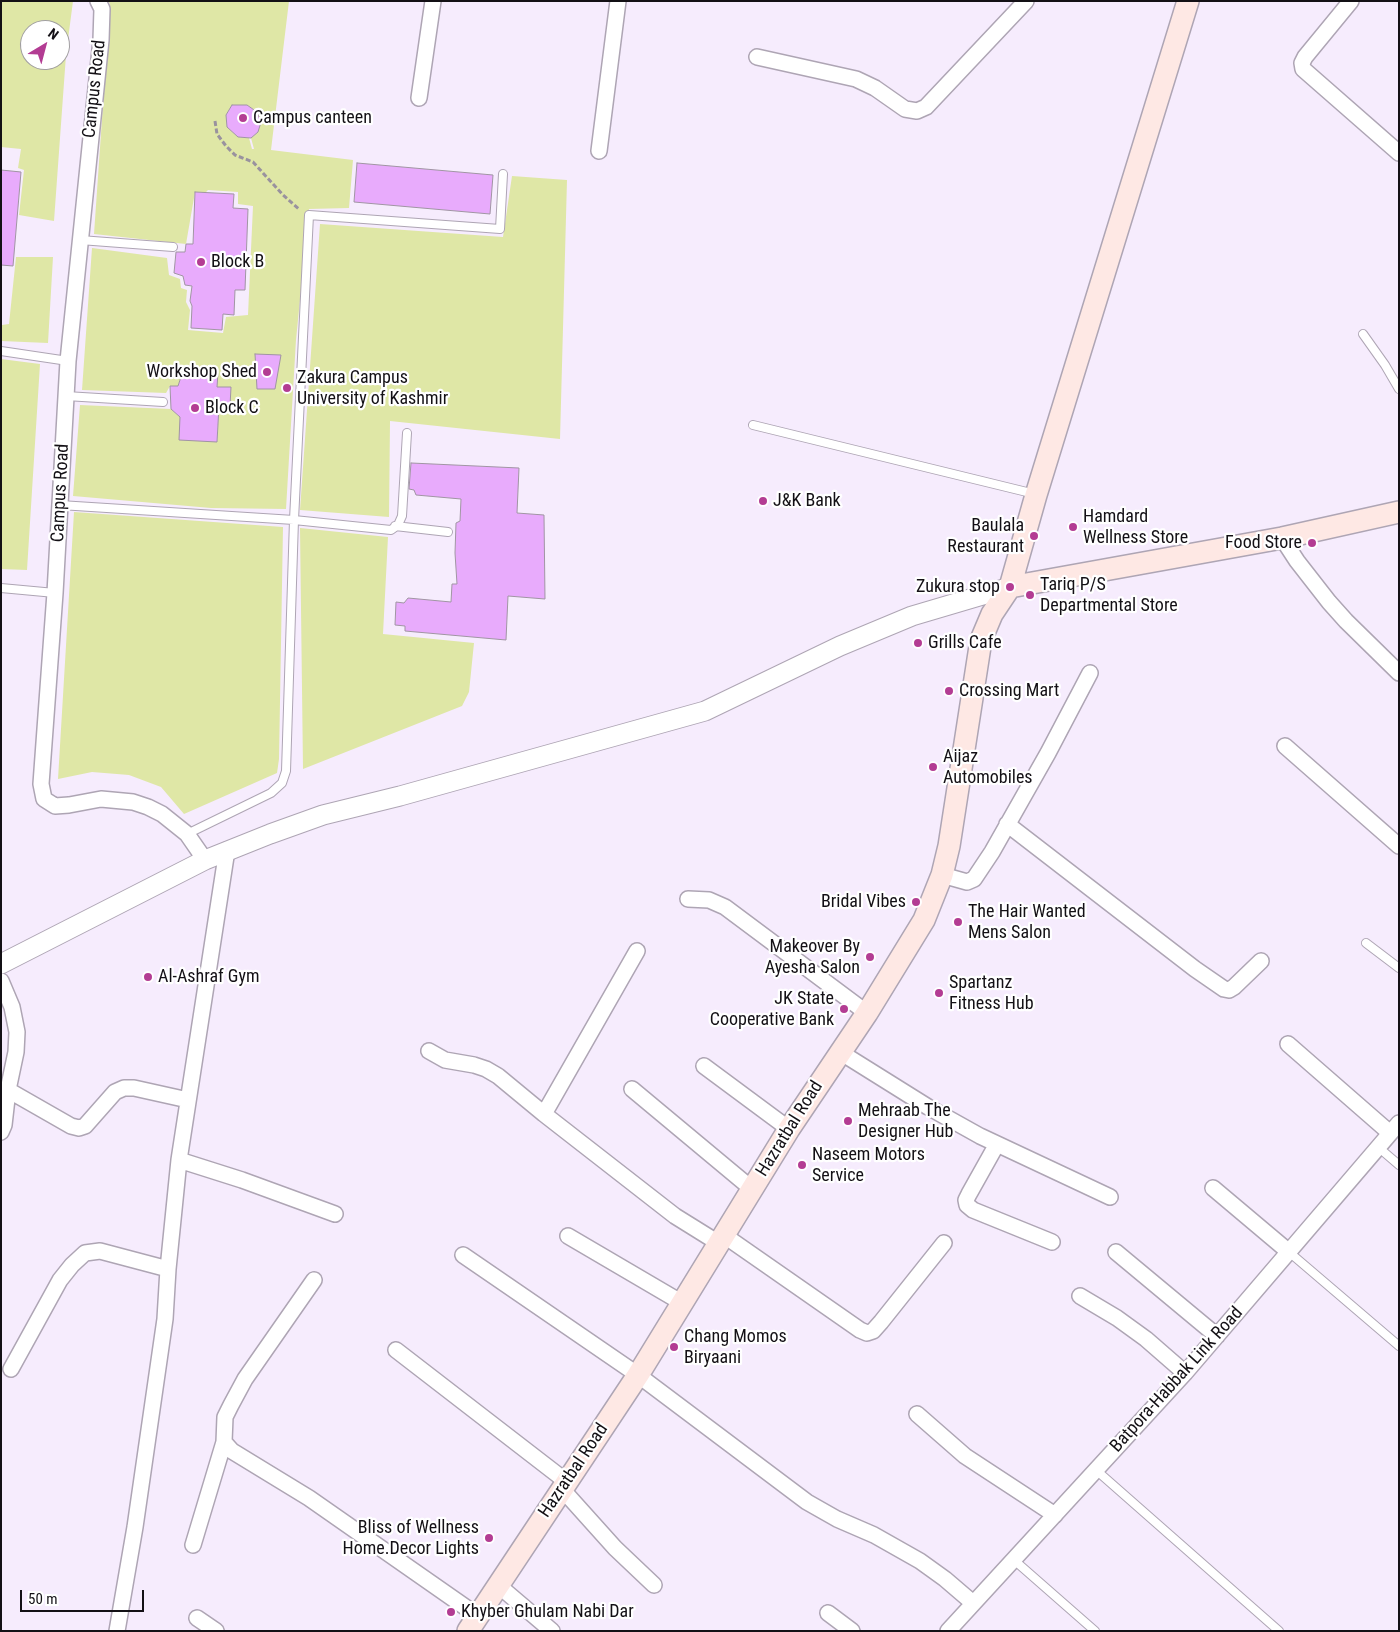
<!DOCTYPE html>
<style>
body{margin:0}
#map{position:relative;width:1400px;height:1632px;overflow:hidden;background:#f6ecfd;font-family:"Roboto Condensed",sans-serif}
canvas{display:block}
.frame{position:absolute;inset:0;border:2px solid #131015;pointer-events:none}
.north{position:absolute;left:20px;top:20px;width:50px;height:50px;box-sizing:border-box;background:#fff;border:1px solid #a19fa1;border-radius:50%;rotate:37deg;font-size:14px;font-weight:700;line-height:20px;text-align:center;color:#131015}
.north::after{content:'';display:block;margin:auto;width:18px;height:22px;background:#b33c93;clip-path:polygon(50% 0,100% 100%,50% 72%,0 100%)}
.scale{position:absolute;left:20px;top:1590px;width:124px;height:22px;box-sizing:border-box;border:2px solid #131015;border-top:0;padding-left:6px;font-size:15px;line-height:18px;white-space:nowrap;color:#131015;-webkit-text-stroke:4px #fff;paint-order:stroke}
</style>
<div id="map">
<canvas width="1400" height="1632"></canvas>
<div class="frame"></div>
<div class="north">N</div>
<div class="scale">50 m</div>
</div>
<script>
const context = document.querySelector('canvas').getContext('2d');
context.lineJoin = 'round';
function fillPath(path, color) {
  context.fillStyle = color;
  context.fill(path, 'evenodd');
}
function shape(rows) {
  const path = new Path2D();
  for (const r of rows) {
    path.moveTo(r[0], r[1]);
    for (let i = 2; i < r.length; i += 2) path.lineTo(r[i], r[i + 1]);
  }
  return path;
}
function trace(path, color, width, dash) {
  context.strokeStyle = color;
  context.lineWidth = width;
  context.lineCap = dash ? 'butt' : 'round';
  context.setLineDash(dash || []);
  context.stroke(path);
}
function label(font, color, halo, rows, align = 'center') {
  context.font = font + ' "Roboto Condensed",sans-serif';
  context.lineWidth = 4.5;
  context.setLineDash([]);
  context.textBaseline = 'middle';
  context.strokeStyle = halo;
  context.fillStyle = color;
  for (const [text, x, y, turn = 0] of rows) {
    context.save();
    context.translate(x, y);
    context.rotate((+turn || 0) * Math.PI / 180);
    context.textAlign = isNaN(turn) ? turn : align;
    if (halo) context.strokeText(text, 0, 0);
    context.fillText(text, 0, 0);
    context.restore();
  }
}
const green = shape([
 [1,1,73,1,66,55,54,221,19,215,24,170,18,168,21,149,1,147],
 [30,30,60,30,60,60,30,60],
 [108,1,289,1,271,150,353,160,349,208,309,209,296,340,286,509,211,508,73,496,80,405,171,409,180,417,217,442,219,406,230,406,231,388,217,387,217,373,183,371,178,386,170,386,166,393,82,390,92,248,167,258,169,275,180,279,181,288,187,290,186,302,190,310,188,330,223,333,226,317,248,315,253,206,238,204,238,192,208,190,205,193,195,192,186,244,94,234,110,4],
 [232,105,247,105,257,112,261,122,258,132,251,138,254,149,252,149,249,138,238,137,227,127,226,115],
 [512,176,567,180,560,439,390,421,389,517,300,510,320,224,503,237],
 [16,257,53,257,48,343,1,341,2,325,9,324],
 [1,359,40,364,27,570,1,569],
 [74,512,283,527,279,759,277,773,184,814,161,787,129,775,92,772,58,779],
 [300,528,388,537,383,634,474,643,469,692,462,706,303,769]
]);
const building = shape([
 [232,105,247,105,257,112,261,122,258,132,251,138,238,137,227,127,226,115,232,105],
 [357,163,493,175,490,214,354,202,357,163],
 [1,170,21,172,13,266,1,265,1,170],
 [195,192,234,194,233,208,248,209,245,290,235,290,234,315,223,314,222,330,191,328,192,306,190,301,192,286,185,285,183,276,174,273,176,252,185,252,186,244,193,244,195,192],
 [255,354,281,355,275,389,257,389,255,354],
 [183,371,218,373,217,387,231,387,230,406,219,406,217,442,179,440,180,417,171,409,170,386,178,386,183,371],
 [411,463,519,468,517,513,544,515,545,599,508,596,506,640,405,631,405,626,395,625,396,602,404,603,408,598,451,602,452,584,457,584,455,553,456,523,460,521,461,499,416,495,414,490,409,489,411,463]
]);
const path = shape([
 [215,121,217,134,226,146,235,155,253,162,283,195,300,210]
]);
const service = shape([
 [80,240,173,247],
 [1363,334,1385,365,1399,389],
 [1,351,68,361],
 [66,396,163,402],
 [753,425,1035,494],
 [60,505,294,520,391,530,398,525,402,516,407,433],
 [395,526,448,532],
 [1,588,55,593],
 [187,834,271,793,282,783,286,771,294,520,309,215,500,229,503,174],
 [1366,943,1399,968],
 [1378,1147,1399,1165],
 [1289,1252,1399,1346],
 [1096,1470,1279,1631],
 [1014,1560,1095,1631]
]);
const minor = shape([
 [98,1,102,9,101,40,68,361,55,593,41,784,44,799,55,806,69,805,101,799,133,802,148,807,162,814,187,834,205,860],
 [1351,1,1305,57,1302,63,1303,69,1399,153],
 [757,57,856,79,875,88,905,109,917,111,926,107,1026,1],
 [419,98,433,1],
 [599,151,618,1],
 [1282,538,1297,561,1329,602,1346,621,1399,673],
 [1285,746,1399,846],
 [1007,824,1195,969,1224,989,1229,990,1234,987,1261,961],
 [942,875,967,882,974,879,992,852,1048,753,1090,673],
 [688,899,709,900,725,907,867,1013],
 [1,981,12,1007,17,1032,16,1052,8,1090,4,1125,1,1132],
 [1288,1044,1390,1133],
 [429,1051,445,1060,474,1065,486,1069,498,1076,544,1114,675,1216,720,1244],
 [840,1052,928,1107,980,1136,1110,1197],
 [704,1066,789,1129],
 [632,1089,752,1189],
 [8,1090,71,1126,79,1128,85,1126,115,1092,124,1088,134,1088,188,1100],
 [544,1114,637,951],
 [997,1144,969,1194,966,1200,967,1205,973,1210,1052,1242],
 [179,1160,242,1180,335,1214],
 [1213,1188,1289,1252],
 [568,1236,684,1304],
 [725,1236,860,1330,867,1333,873,1331,881,1322,944,1243],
 [1116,1252,1217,1336],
 [463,1255,638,1375,807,1502,837,1519,874,1535,920,1561,945,1579,973,1603],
 [314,1280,245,1379,231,1405,225,1417,224,1442,232,1451,309,1498,478,1616],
 [1080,1296,1117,1318,1146,1339,1185,1373],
 [396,1350,567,1482],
 [11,1369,60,1280,72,1265,85,1253,100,1251,168,1269],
 [917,1414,965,1456,1055,1515],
 [562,1489,615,1548,654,1585],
 [193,1545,224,1442],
 [498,1585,552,1631],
 [828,1613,852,1631],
 [197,1618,216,1631],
 [117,1631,135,1527,165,1319,168,1269,179,1160,227,850],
 [948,1631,1185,1373,1399,1123]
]);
const tertiary = shape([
 [1,964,205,860,270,834,323,815,400,796,705,711,840,646,912,616,1010,587]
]);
const secondary = shape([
 [1010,587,1282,538,1399,512],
 [468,1631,638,1375,789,1129,867,1013,924,920,942,875,949,846,981,640,992,614,1010,587,1036,495,1188,1]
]);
const markers = [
 [243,118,5,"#b33c93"],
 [201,262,5,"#b33c93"],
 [267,372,5,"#b33c93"],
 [287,388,5,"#b33c93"],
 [195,408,5,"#b33c93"],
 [763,501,5,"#b33c93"],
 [1073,527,5,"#b33c93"],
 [1034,536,5,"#b33c93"],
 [1312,543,5,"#b33c93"],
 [1010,587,5,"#b33c93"],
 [1030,595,5,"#b33c93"],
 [918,643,5,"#b33c93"],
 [949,691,5,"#b33c93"],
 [933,767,5,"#b33c93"],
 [916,902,5,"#b33c93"],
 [958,922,5,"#b33c93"],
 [870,957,5,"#b33c93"],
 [148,977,5,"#b33c93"],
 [939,993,5,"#b33c93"],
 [844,1009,5,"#b33c93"],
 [848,1121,5,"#b33c93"],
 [802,1165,5,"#b33c93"],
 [674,1347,5,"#b33c93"],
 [489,1538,5,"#b33c93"],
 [451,1612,5,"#b33c93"]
];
const streetNames = [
 ["Campus Road",95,89,-84],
 ["Campus Road",61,493,-87],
 ["Hazratbal Road",790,1129,-58],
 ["Batpora-Habbak Link Road",1177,1380,-48],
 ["Hazratbal Road",574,1471,-56]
];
const poiNames = [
 ["Campus canteen",253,118],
 ["Block B",211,262],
 ["Workshop Shed",257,372,"right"],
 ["Zakura Campus",297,378],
 ["University of Kashmir",297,399],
 ["Block C",205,408],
 ["J&K Bank",773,501],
 ["Hamdard",1083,517],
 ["Wellness Store",1083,538],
 ["Baulala",1024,526,"right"],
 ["Restaurant",1024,547,"right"],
 ["Food Store",1302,543,"right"],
 ["Tariq P/S",1040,585],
 ["Departmental Store",1040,606],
 ["Zukura stop",1000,587,"right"],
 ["Grills Cafe",928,643],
 ["Crossing Mart",959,691],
 ["Aijaz",943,757],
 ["Automobiles",943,778],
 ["Bridal Vibes",906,902,"right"],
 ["The Hair Wanted",968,912],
 ["Mens Salon",968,933],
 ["Makeover By",860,947,"right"],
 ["Ayesha Salon",860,968,"right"],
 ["Al-Ashraf Gym",158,977],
 ["Spartanz",949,983],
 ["Fitness Hub",949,1004],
 ["JK State",834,999,"right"],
 ["Cooperative Bank",834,1020,"right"],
 ["Mehraab The",858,1111],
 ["Designer Hub",858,1132],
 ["Naseem Motors",812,1155],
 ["Service",812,1176],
 ["Chang Momos",684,1337],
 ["Biryaani",684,1358],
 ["Bliss of Wellness",479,1528,"right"],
 ["Home.Decor Lights",479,1549,"right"],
 ["Khyber Ghulam Nabi Dar",461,1612]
];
fillPath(green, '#dfe7a6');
fillPath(building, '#e8abfc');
trace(building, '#a095a3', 1);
trace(service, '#aea5b4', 10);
trace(minor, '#aea5b4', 18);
trace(tertiary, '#aea5b4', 21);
trace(secondary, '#aea5b4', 24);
trace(path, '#99929e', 3, [5, 2.5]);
trace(service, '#fff', 8);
trace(minor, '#fff', 15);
trace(tertiary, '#fff', 19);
trace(secondary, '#fee8e4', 21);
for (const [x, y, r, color] of markers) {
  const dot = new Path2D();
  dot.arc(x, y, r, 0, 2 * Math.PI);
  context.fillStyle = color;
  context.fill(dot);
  trace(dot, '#fff', 2);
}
label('18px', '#131015', '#fff', streetNames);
label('18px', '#131015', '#fff', poiNames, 'left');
</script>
